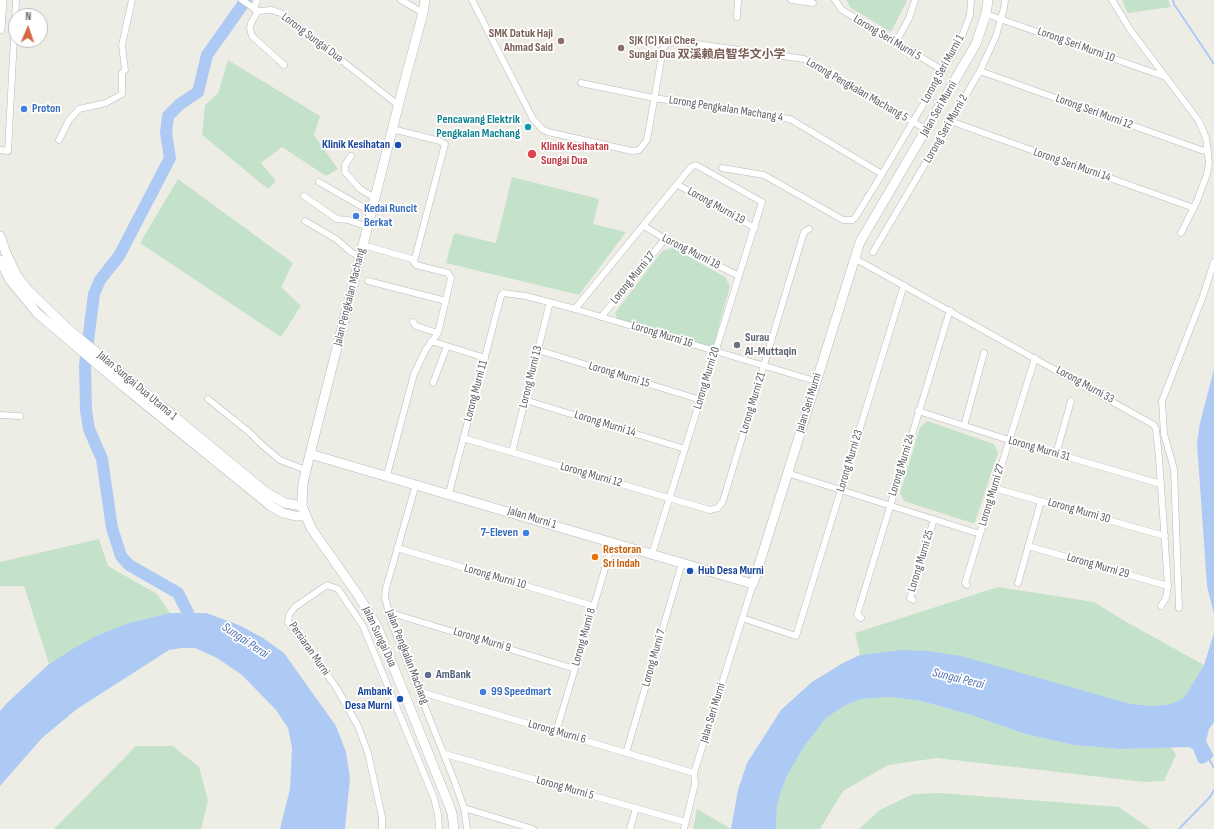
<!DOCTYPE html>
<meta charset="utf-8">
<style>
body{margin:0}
#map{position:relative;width:1214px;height:829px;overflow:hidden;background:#eeede5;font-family:"Sofia Sans Condensed",sans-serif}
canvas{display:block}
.north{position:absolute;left:8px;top:8px;width:40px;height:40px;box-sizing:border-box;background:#fff;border:1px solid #bebfc1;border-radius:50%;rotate:2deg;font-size:11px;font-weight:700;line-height:16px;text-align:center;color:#5d5f64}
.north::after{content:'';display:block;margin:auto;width:14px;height:18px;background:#d66743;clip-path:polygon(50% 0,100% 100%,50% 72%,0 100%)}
</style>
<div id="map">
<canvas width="1214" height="829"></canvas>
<div class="north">N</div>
</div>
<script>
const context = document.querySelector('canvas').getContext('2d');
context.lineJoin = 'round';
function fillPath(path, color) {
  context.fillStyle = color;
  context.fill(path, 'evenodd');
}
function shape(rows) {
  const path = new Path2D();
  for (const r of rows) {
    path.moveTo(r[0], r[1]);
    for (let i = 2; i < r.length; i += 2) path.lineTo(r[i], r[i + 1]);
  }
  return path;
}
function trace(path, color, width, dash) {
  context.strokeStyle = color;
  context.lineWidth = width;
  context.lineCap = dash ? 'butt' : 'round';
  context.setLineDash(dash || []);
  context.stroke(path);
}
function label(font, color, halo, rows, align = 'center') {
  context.font = font + ' "Sofia Sans Condensed","Noto Sans SC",sans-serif';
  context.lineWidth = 3.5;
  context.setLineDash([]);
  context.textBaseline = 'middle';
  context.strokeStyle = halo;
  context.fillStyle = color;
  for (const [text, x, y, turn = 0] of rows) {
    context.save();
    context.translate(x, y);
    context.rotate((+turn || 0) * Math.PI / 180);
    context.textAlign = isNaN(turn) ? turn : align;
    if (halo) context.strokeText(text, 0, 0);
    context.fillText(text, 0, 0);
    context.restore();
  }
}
const green = shape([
 [846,0,906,0,906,3,891,32,851,8],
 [1122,0,1168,0,1171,7,1128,13],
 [228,60,320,116,314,135,338,169,326,176,282,147,261,163,276,181,268,189,202,135,205,105,218,93],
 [512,177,599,199,593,224,626,232,579,295,446,263,454,233,496,243],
 [178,179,293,263,281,287,301,306,281,337,140,243],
 [673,248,725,277,730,286,714,344,707,347,617,320,615,313,662,251],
 [927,421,994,444,998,453,975,522,972,523,904,501,900,493,920,427],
 [99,539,108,566,157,594,170,613,129,623,98,635,49,664,24,586,0,586,0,562],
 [998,587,1094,602,1123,620,1204,665,1184,699,1171,704,1156,706,1131,704,900,650,860,655,855,633],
 [890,697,921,701,971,715,1025,734,1074,745,1119,749,1171,747,1176,755,1164,781,1144,782,937,758,888,765,843,791,820,829,776,829,777,806,781,791,788,774,804,747,826,718,844,706,861,699],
 [136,746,173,746,199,767,208,800,201,829,54,829],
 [940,793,1119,807,1150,829,859,829,880,810,913,794],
 [697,809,731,829,693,829]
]);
const water = shape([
 [1214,369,1214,625,1214,614,1207,586,1197,443,1200,423],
 [170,613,206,613,239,625,263,638,284,653,336,726,346,752,350,778,345,829,280,829,290,789,292,748,288,728,276,710,242,675,217,658,195,648,182,648,169,650,77,709,42,738,0,786,0,711,7,703,49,664,76,647,98,635,129,623],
 [1214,633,1214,722,1209,729,1206,741,1214,756,1205,763,1201,764,1198,762,1193,749,1189,747,1119,749,1074,745,1025,734,971,715,921,701,890,697,861,699,844,706,826,718,804,747,788,774,781,791,777,806,776,829,731,829,738,790,747,763,781,710,812,682,843,663,860,655,900,650,928,651,961,656,1131,704,1156,706,1171,704,1184,698,1204,665]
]);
const stream = shape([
 [1173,0,1174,4,1214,64],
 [1209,759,1214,768],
 [1179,829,1210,797,1214,790]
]);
const river = shape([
 [190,628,188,613,178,593,129,565,121,556,112,528,102,459,89,429,86,410,85,365,94,294,100,280,119,256,170,158,166,133,168,116,180,104,198,92,207,55,246,0]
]);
const street = shape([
 [242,0,258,11],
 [401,0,423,13],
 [472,0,533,119,542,129,548,132,632,151,639,150,647,140,663,49,667,43,675,41,804,59,927,130],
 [791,0,813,3],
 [835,0,842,10,944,71],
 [1112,0,1131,31,1199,121,1206,138,1209,163,1207,174,1197,201,1181,233],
 [254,9,257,0],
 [986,14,1166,77],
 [737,17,738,0],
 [896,42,909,18,915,0],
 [284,65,252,36,250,29,251,23,258,11,272,10,283,14,398,105],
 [980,71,1201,150,1208,151],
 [581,83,654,98,790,119,882,174],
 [950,121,1194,208],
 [392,129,440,141,445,144,414,262],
 [59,140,69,120,79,109,106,103,122,94,122,73,125,70,122,45,132,0],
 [0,150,8,151,16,0],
 [351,156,345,165,345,172,360,189,375,198],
 [722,168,764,175,843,220,852,220,855,218,882,174,959,44,970,15,971,0],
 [319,182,371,212],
 [678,185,755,228],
 [304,196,337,219,348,220,368,227],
 [305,221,336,239,351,252,360,257],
 [644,226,665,239,739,276],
 [363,245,412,259,416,265,448,273,451,278,438,333,426,349,414,374,387,475],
 [873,252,980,71,996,36,1004,8,1005,0],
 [854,258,1154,425,1156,429,1159,458,1168,586,1166,598,1161,606],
 [368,281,446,301],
 [575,309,691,167,696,165,762,202,652,554],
 [601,317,665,239],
 [413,322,416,326,438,333],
 [431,341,485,358],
 [538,350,701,400],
 [433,383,447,346],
 [208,399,249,432,261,444,280,460,306,470],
 [525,400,685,449],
 [918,411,1009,440,1161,484],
 [0,415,20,416],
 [964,426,984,353],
 [463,438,710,510,718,508,723,501,804,232,809,229],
 [512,452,550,302],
 [1056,454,1071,401],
 [787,473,980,534],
 [416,484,386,588,385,598,392,624,454,780,464,808,467,829],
 [994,488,1165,536],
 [449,493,501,296,503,293,526,296,575,309,815,381],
 [1028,546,1168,586],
 [397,548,594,606],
 [1018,583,1041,501],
 [967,585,965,583,980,534,1035,358],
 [913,600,910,598,934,519],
 [1179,608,1174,469,1164,434,1162,401,1203,296,1214,262],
 [388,612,575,669],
 [742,618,796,636,904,285],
 [861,618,857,615,950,310],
 [421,692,694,773],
 [556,732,613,542],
 [626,753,682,563],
 [445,754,685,822],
 [464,808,533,829],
 [382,829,382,817,368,753,358,726,336,687,288,622,289,615,295,607,327,585,338,589,363,626,434,798,438,814,439,829],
 [630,829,636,808],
 [684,829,695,784,694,773,753,584]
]);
const secondary = shape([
 [425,0,423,13,402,91,310,454,303,483,302,506,311,528,358,595,377,626,447,800,452,813,454,829],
 [0,29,2,0],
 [0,236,6,253,17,276,28,290,67,328,267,493,285,503,302,506],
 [0,260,10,280,37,313,123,386,271,506,283,513,295,516,304,516],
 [310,454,753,584,860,242,976,44,986,14,988,0]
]);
const markers = [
 [561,41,4,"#8d6e63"],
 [621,48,4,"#8d6e63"],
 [24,109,4,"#3f7fe0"],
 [528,127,4,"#0f9aa8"],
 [398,145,4,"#1a4fb4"],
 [532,154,5,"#e0444e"],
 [356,216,4,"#3f7fe0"],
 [737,345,4,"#6b7280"],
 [526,533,4,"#3f7fe0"],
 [595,557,4,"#e8710a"],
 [690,571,4,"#1a4fb4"],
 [428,675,4,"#5c6f8a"],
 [483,692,4,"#3f7fe0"],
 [400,699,4,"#1a4fb4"]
];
const educationNames = [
 ["SMK Datuk Haji",553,34],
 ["Ahmad Said",553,48],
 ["SJK (C) Kai Chee,",629,41,"left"],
 ["Sungai Dua 双溪赖启智华文小学",629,55,"left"]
];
const streetNames = [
 ["Lorong Sungai Dua",312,38,37],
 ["Lorong Seri Murni 5",887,38,31],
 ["Lorong Seri Murni 10",1076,45,20],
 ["Lorong Seri Murni 1",943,69,-61],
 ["Lorong Pengkalan Machang 5",857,90,30],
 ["Lorong Pengkalan Machang 4",726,109,9],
 ["Jalan Seri Murni",939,109,-60],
 ["Lorong Seri Murni 12",1094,112,20],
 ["Lorong Seri Murni 2",946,129,-60],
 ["Lorong Seri Murni 14",1072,165,19],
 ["Lorong Murni 19",716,206,29],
 ["Lorong Murni 18",691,252,27],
 ["Lorong Murni 17",633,278,-51],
 ["Jalan Pengkalan Machang",350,297,-76],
 ["Lorong Murni 16",662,335,17],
 ["Lorong Murni 15",619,375,17],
 ["Lorong Murni 13",531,377,-76],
 ["Lorong Murni 20",707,378,-73],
 ["Lorong Murni 33",1085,385,29],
 ["Jalan Sungai Dua Utama 1",137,386,40],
 ["Lorong Murni 11",476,391,-75],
 ["Lorong Murni 21",753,403,-73],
 ["Jalan Seri Murni",809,403,-73],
 ["Lorong Murni 14",605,424,17],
 ["Lorong Murni 31",1039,449,16],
 ["Lorong Murni 23",850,461,-73],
 ["Lorong Murni 24",902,465,-73],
 ["Lorong Murni 12",591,475,16],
 ["Lorong Murni 27",992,495,-73],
 ["Lorong Murni 30",1079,511,16],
 ["Jalan Murni 1",532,518,17],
 ["Lorong Murni 25",921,561,-73],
 ["Lorong Murni 29",1098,566,16],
 ["Lorong Murni 10",495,577,16],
 ["Jalan Sungai Dua",379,637,65],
 ["Lorong Murni 8",584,637,-74],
 ["Lorong Murni 9",482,640,17],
 ["Persiaran Murni",309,649,55],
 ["Jalan Pengkalan Machang",407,657,69],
 ["Lorong Murni 7",654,658,-74],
 ["Jalan Seri Murni",713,713,-73],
 ["Lorong Murni 6",557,732,16],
 ["Lorong Murni 5",565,788,16]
];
const shopNames = [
 ["Proton",32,109],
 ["Kedai Runcit",364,209],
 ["Berkat",364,223],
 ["7-Eleven",518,533,"right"],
 ["99 Speedmart",491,692]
];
const cultureNames = [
 ["Pencawang Elektrik",520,120],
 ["Pengkalan Machang",520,134]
];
const transitNames = [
 ["Klinik Kesihatan",390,145],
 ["Hub Desa Murni",698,571,"left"],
 ["Ambank",392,692],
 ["Desa Murni",392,706]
];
const healthNames = [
 ["Klinik Kesihatan",541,147],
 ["Sungai Dua",541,161]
];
const worshipNames = [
 ["Surau",745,338],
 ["Al-Muttaqin",745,352]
];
const foodNames = [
 ["Restoran",603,550],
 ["Sri Indah",603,564]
];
const serviceNames = [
 ["AmBank",436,675]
];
const waterNames = [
 ["Sungai Perai",245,641,34],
 ["Sungai Perai",958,679,14]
];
fillPath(green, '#c4e2ca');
fillPath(water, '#adcaf5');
trace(stream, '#adcaf5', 2);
trace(river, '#adcaf5', 12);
trace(street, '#b7b9bd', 7);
trace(secondary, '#b6b8bd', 10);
trace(street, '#fff', 6);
trace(secondary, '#fff', 9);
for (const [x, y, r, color] of markers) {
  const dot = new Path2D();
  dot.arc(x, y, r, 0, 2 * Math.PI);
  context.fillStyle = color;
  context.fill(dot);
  trace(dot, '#fff', 1.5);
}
label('bold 12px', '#785e54', '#fff', educationNames, 'right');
label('12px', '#5d5f64', '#fff', streetNames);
label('bold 12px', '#366cbe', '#fff', shopNames, 'left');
label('bold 12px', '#0d838f', '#fff', cultureNames, 'right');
label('bold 12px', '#164399', '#fff', transitNames, 'right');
label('bold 12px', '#be3a42', '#fff', healthNames, 'left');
label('bold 12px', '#5b616d', '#fff', worshipNames, 'left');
label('bold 12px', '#c56008', '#fff', foodNames, 'left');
label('bold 12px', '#4e5e75', '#fff', serviceNames, 'left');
label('italic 13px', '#5372b6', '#fff', waterNames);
</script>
